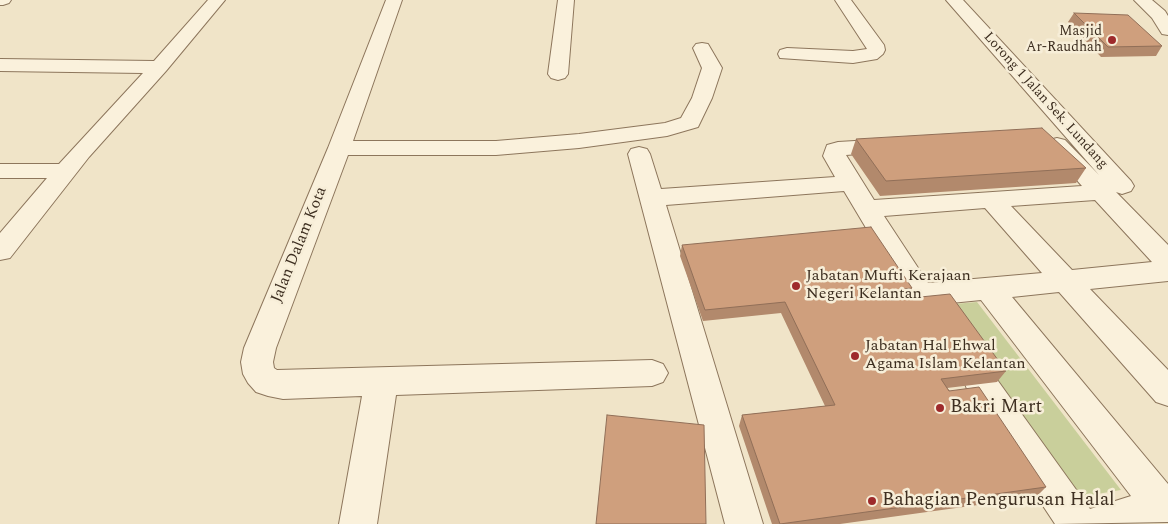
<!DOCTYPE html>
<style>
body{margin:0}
canvas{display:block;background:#f0e4c8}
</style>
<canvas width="1168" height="524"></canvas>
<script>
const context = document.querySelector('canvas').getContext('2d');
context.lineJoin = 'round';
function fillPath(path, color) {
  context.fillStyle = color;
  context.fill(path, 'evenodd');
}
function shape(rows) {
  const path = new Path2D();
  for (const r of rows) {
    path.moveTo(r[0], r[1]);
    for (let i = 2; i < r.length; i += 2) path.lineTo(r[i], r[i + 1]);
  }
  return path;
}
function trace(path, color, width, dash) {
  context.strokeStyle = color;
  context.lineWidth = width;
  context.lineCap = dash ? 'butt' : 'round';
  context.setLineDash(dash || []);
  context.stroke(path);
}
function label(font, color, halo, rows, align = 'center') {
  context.font = font + ' Spectral,serif';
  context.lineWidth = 5;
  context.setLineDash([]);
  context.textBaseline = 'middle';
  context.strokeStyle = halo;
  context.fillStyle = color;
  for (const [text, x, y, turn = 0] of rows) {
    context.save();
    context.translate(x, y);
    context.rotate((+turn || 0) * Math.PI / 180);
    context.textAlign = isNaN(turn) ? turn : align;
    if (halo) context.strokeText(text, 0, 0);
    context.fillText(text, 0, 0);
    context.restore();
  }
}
const green = shape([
 [977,302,1121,490,1079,497,943,305]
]);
const minor = shape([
 [0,0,11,0,9,3,3,5,0,5,0,0],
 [208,0,225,0,166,71,89,157,10,258,0,260,0,233,47,178,0,178,0,164,59,164,143,73,0,71,0,59,154,61,208,0],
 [386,0,402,0,353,141,496,141,579,134,665,123,681,118,692,98,702,68,693,48,696,44,702,43,708,44,722,68,712,98,698,127,667,136,579,148,496,155,348,155,276,348,273,362,274,368,277,370,652,360,663,364,668,373,663,382,652,386,396,395,377,524,339,524,362,396,283,399,268,396,256,392,248,383,243,374,241,362,244,348,328,148,386,0],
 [558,0,574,0,568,74,565,78,558,80,551,78,548,74,558,0],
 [835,0,851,0,884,45,885,50,883,54,877,59,853,63,780,58,778,54,780,50,787,48,853,51,867,49,835,0],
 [946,0,963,0,1131,181,1134,186,1131,191,1122,194,1116,192,1168,245,1168,281,1090,289,1168,370,1168,406,1156,402,1059,292,1012,297,1168,484,1168,522,1055,524,969,394,965,384,969,374,981,370,993,374,1090,509,1131,496,981,300,941,304,943,307,938,315,928,318,918,315,844,191,666,205,763,524,725,524,628,154,631,149,639,147,647,149,650,154,661,189,835,177,823,156,827,145,838,142,889,139,897,141,900,146,897,151,846,155,874,200,1082,186,1046,145,1049,140,1057,138,1065,140,1099,175,946,0],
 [1095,200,1152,262,1072,270,1011,206,1095,200],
 [985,208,1042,273,928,283,884,216,985,208],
 [1134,0,1152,0,1165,11,1168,16,1168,35,1162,34,1152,18,1134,0]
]);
const wall = shape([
 [1074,13,1162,46,1156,56,1101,57,1068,22],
 [856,139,1086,168,1076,183,880,196,851,154],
 [682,245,912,288,907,299,1006,371,997,382,947,388,1046,487,1036,497,840,524,772,524,739,426,742,415,825,406,781,313,703,321,680,256]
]);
const building = shape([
 [1074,13,1128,15,1162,46,1108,47,1074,13],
 [1042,128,1086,168,886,181,856,139,1042,128],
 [871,227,912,288,886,291,891,300,950,294,1006,371,941,379,949,391,979,387,1046,487,780,524,742,415,835,405,785,302,705,310,682,245,871,227],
 [607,415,704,425,706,524,596,524,607,415]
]);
const markers = [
 [1112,40,5,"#9e2a2b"],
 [796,286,5,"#9e2a2b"],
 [855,356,5,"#9e2a2b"],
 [940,408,5,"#9e2a2b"],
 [872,501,5,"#9e2a2b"]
];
const farPoinames = [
 ["Masjid",1102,32],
 ["Ar-Raudhah",1102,48]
];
const farStreetnames = [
 ["Lorong 1 Jalan Sek. Lundang",1045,101,48]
];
const streetNames = [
 ["Jalan Dalam Kota",300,245,-68]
];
const poiNames = [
 ["Jabatan Mufti Kerajaan",806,277],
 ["Negeri Kelantan",806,295],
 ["Jabatan Hal Ehwal",865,347],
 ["Agama Islam Kelantan",865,365]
];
const nearPoinames = [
 ["Bakri Mart",950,408],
 ["Bahagian Pengurusan Halal",882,501]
];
fillPath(green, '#c9cf9b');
trace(minor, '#8d765c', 2);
fillPath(minor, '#faf1dc');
fillPath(wall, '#b2896c');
fillPath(building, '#cf9f7d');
trace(building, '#916f58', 1);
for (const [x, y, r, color] of markers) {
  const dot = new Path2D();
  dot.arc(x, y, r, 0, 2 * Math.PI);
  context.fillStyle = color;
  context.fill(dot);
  trace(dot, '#f7eed8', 2);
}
label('14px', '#3d2e20', '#f7eed8', farPoinames, 'right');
label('14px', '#3d2e20', '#f7eed8', farStreetnames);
label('16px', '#3d2e20', '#f7eed8', streetNames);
label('16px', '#3d2e20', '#f7eed8', poiNames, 'left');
label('19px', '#3d2e20', '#f7eed8', nearPoinames, 'left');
</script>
